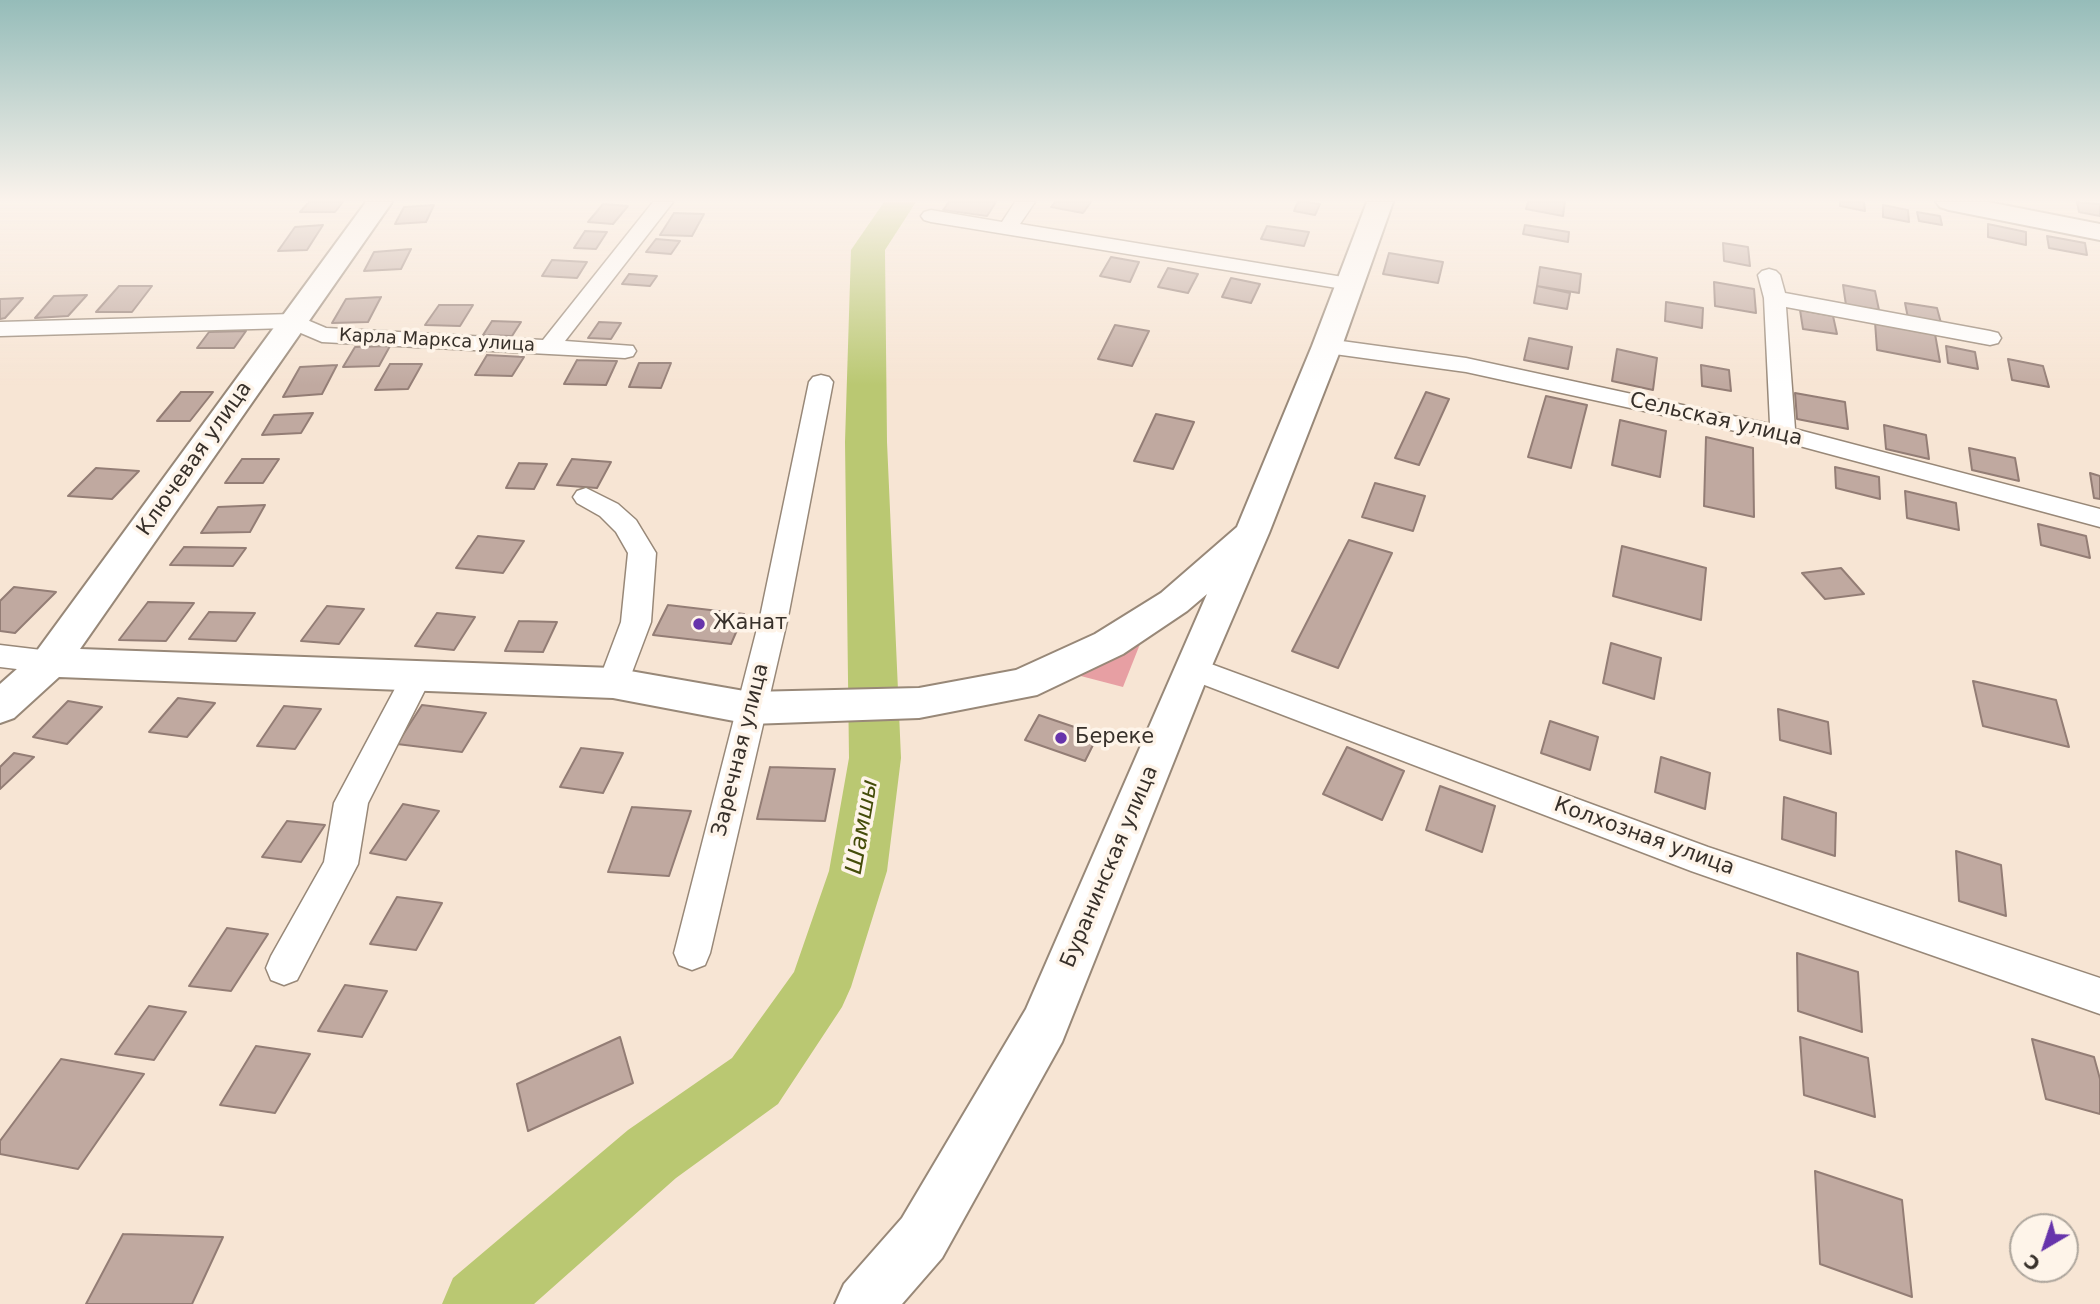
<!DOCTYPE html>
<meta charset="utf-8">
<style>
body{margin:0}
#map{position:relative;width:2100px;height:1304px;overflow:hidden;background:#f7e5d4;font-family:"DejaVu Sans",sans-serif}
canvas{display:block}
.north{position:absolute;left:2009px;top:1213px;width:70px;height:70px;box-sizing:border-box;background:#fef4e9;border:2px solid #aea69d;border-radius:50%;rotate:219deg;font-size:19px;font-weight:700;line-height:28px;text-align:center;color:#37302a}
.north::after{content:'';display:block;margin:auto;width:24px;height:32px;background:#6734ab;clip-path:polygon(50% 0,100% 100%,50% 72%,0 100%)}
</style>
<div id="map">
<canvas width="2100" height="1304"></canvas>
<div class="north">С</div>
</div>
<script>
const context = document.querySelector('canvas').getContext('2d');
context.lineJoin = 'round';
function fillPath(path, color) {
  context.fillStyle = color;
  context.fill(path, 'evenodd');
}
function shape(rows) {
  const path = new Path2D();
  for (const r of rows) {
    path.moveTo(r[0], r[1]);
    for (let i = 2; i < r.length; i += 2) path.lineTo(r[i], r[i + 1]);
  }
  return path;
}
function trace(path, color, width, dash) {
  context.strokeStyle = color;
  context.lineWidth = width;
  context.lineCap = dash ? 'butt' : 'round';
  context.setLineDash(dash || []);
  context.stroke(path);
}
function label(font, color, halo, rows, align = 'center') {
  context.font = font + ' "DejaVu Sans",sans-serif';
  context.lineWidth = 7;
  context.setLineDash([]);
  context.textBaseline = 'middle';
  context.strokeStyle = halo;
  context.fillStyle = color;
  for (const [text, x, y, turn = 0] of rows) {
    context.save();
    context.translate(x, y);
    context.rotate((+turn || 0) * Math.PI / 180);
    context.textAlign = isNaN(turn) ? turn : align;
    if (halo) context.strokeText(text, 0, 0);
    context.fillText(text, 0, 0);
    context.restore();
  }
}
const green = shape([
 [1142,639,1123,687,1073,674]
]);
const river = shape([
 [884,202,916,202,885,250,887,442,901,758,887,871,851,987,842,1007,778,1104,676,1178,534,1304,442,1304,453,1278,628,1130,732,1058,794,972,829,871,849,758,845,442,851,250,884,202]
]);
const building = shape([
 [309,202,343,202,335,212,300,212,309,202],
 [949,202,996,202,987,216,943,210,949,202],
 [1055,202,1091,202,1083,213,1051,207,1055,202],
 [1298,202,1308,202,1320,204,1315,215,1294,211,1298,202],
 [1528,202,1565,202,1563,216,1526,209,1528,202],
 [1840,202,1864,202,1865,211,1840,206,1840,202],
 [2077,202,2100,204,2100,216,2079,212,2077,202],
 [603,204,628,206,613,224,588,222,603,204],
 [434,205,426,222,395,224,404,207,434,205],
 [1883,205,1908,210,1909,222,1883,217,1883,205],
 [1917,212,1940,216,1942,225,1919,221,1917,212],
 [674,213,704,214,692,236,660,235,674,213],
 [1988,224,2026,232,2026,245,1988,237,1988,224],
 [323,225,307,250,278,251,295,227,323,225],
 [1525,225,1569,232,1568,242,1523,234,1525,225],
 [1267,226,1309,232,1304,246,1261,239,1267,226],
 [585,231,607,232,596,249,574,248,585,231],
 [2047,236,2085,243,2087,255,2049,248,2047,236],
 [656,239,680,241,671,254,646,252,656,239],
 [1723,243,1748,247,1750,266,1724,261,1723,243],
 [411,249,401,269,364,271,374,252,411,249],
 [1389,253,1443,262,1438,283,1383,274,1389,253],
 [1111,257,1139,262,1130,282,1100,276,1111,257],
 [552,260,587,262,577,278,542,276,552,260],
 [1540,267,1581,274,1579,293,1537,286,1540,267],
 [1168,268,1198,274,1188,293,1158,287,1168,268],
 [629,274,657,276,650,286,622,284,629,274],
 [1231,278,1260,284,1251,303,1222,297,1231,278],
 [1714,282,1754,289,1756,313,1715,306,1714,282],
 [1843,285,1875,291,1879,310,1846,305,1843,285],
 [119,286,152,286,132,312,96,312,119,286],
 [1537,286,1570,293,1567,309,1534,303,1537,286],
 [87,295,68,316,35,318,54,296,87,295],
 [381,297,368,322,332,323,346,299,381,297],
 [23,298,5,318,0,319,0,299,23,298],
 [1666,302,1703,308,1702,328,1665,321,1666,302],
 [1905,303,1937,308,1941,323,1908,318,1905,303],
 [439,305,473,305,460,326,425,325,439,305],
 [1800,310,1833,316,1837,334,1803,329,1800,310],
 [492,321,521,322,512,336,483,335,492,321],
 [599,322,621,323,611,339,588,338,599,322],
 [1875,322,1935,334,1940,362,1877,350,1875,322],
 [1115,325,1149,331,1132,366,1098,359,1115,325],
 [246,331,234,348,197,348,209,332,246,331],
 [1529,338,1572,347,1568,369,1524,360,1529,338],
 [390,346,379,366,343,367,355,347,390,346],
 [1946,346,1975,352,1978,369,1948,363,1946,346],
 [1617,349,1657,358,1653,390,1612,381,1617,349],
 [487,355,524,357,512,376,475,375,487,355],
 [2008,359,2043,366,2049,387,2012,380,2008,359],
 [577,360,617,361,606,385,564,384,577,360],
 [639,363,671,363,661,388,629,387,639,363],
 [390,364,422,364,408,389,375,390,390,364],
 [337,365,322,394,283,397,300,367,337,365],
 [1701,365,1729,370,1731,391,1702,386,1701,365],
 [181,392,213,392,190,421,157,421,181,392],
 [1426,392,1449,399,1419,465,1395,458,1426,392],
 [1795,393,1845,402,1848,429,1797,419,1795,393],
 [1546,396,1587,405,1571,468,1528,457,1546,396],
 [313,413,301,433,262,435,274,415,313,413],
 [1156,414,1194,422,1173,469,1134,461,1156,414],
 [1620,420,1666,431,1660,477,1612,465,1620,420],
 [1884,425,1926,435,1929,459,1886,449,1884,425],
 [1706,437,1753,448,1754,517,1704,506,1706,437],
 [1969,448,2015,458,2019,481,1972,470,1969,448],
 [242,459,279,459,263,483,225,483,242,459],
 [572,459,611,462,597,488,557,485,572,459],
 [519,463,547,464,534,489,506,488,519,463],
 [1835,467,1879,477,1880,499,1836,488,1835,467],
 [96,468,139,471,112,499,68,496,96,468],
 [2090,473,2100,476,2100,499,2094,498,2090,473],
 [1375,483,1425,496,1413,531,1362,517,1375,483],
 [1905,491,1956,503,1959,530,1907,518,1905,491],
 [265,505,250,532,201,533,218,507,265,505],
 [2038,524,2086,536,2090,558,2041,545,2038,524],
 [478,536,524,541,503,573,456,568,478,536],
 [1349,540,1392,553,1338,668,1292,651,1349,540],
 [1622,546,1706,568,1701,620,1613,596,1622,546],
 [184,547,246,548,233,566,170,565,184,547],
 [1841,568,1864,594,1825,599,1802,573,1841,568],
 [14,587,56,592,15,633,0,631,0,601,14,587],
 [148,602,194,603,166,641,119,640,148,602],
 [668,605,744,614,731,644,653,635,668,605],
 [327,606,364,609,339,644,301,641,327,606],
 [209,612,255,613,236,641,189,639,209,612],
 [437,613,475,617,454,650,415,646,437,613],
 [519,621,557,622,543,652,505,651,519,621],
 [1611,643,1661,658,1654,699,1603,683,1611,643],
 [1973,681,2056,700,2069,747,1983,726,1973,681],
 [178,698,215,703,187,737,149,732,178,698],
 [68,701,102,707,67,744,33,737,68,701],
 [422,705,486,713,462,752,397,744,422,705],
 [284,706,321,709,295,749,257,746,284,706],
 [1778,709,1828,722,1831,754,1780,740,1778,709],
 [1039,715,1098,735,1085,761,1025,740,1039,715],
 [1550,721,1598,737,1590,770,1541,753,1550,721],
 [1347,747,1404,771,1382,820,1323,794,1347,747],
 [581,748,623,753,603,793,560,787,581,748],
 [14,753,34,757,0,789,0,767,14,753],
 [1661,757,1710,773,1705,809,1655,792,1661,757],
 [770,767,835,769,825,821,757,819,770,767],
 [1440,786,1495,806,1482,852,1426,830,1440,786],
 [1784,797,1836,813,1835,856,1782,839,1784,797],
 [403,804,439,811,406,860,370,853,403,804],
 [632,807,691,811,669,876,608,872,632,807],
 [287,821,325,825,301,862,262,857,287,821],
 [1956,851,2001,865,2006,916,1959,901,1956,851],
 [397,897,442,903,416,950,370,944,397,897],
 [227,928,268,934,231,991,189,986,227,928],
 [1797,953,1858,972,1862,1032,1798,1011,1797,953],
 [345,985,387,991,362,1037,318,1031,345,985],
 [149,1006,186,1012,154,1060,115,1054,149,1006],
 [620,1037,633,1083,528,1131,517,1084,620,1037],
 [1800,1037,1868,1058,1875,1117,1804,1095,1800,1037],
 [2032,1039,2094,1057,2100,1079,2100,1114,2046,1099,2032,1039],
 [256,1046,310,1054,275,1113,220,1105,256,1046],
 [61,1059,144,1074,78,1169,0,1154,0,1141,61,1059],
 [1815,1171,1902,1200,1912,1297,1820,1264,1815,1171],
 [123,1234,223,1237,192,1304,86,1304,123,1234]
]);
const street = shape([
 [653,202,673,202,565,341,633,346,636,351,633,356,625,358,322,342,289,328,0,336,0,322,293,314,326,328,543,340,653,202],
 [1015,202,1035,202,1020,224,1349,278,1357,279,1360,284,1357,289,1349,290,931,222,924,220,921,216,924,212,931,210,1002,222,1015,202],
 [1769,269,1776,271,1780,275,1785,293,1990,331,1998,333,2001,338,1998,343,1990,345,1786,307,1795,429,2100,509,2100,527,1781,441,1466,372,1327,353,1319,351,1316,346,1319,341,1327,339,1466,358,1770,424,1764,298,1758,275,1762,271,1769,269],
 [821,375,829,377,833,382,788,617,710,953,705,965,692,970,679,965,674,953,760,617,809,382,813,377,821,375],
 [586,488,618,504,636,520,656,553,651,622,628,683,624,691,613,695,602,691,598,683,621,622,628,553,616,532,600,516,577,503,573,497,577,491,586,488],
 [0,645,50,651,61,654,65,662,61,670,50,673,0,667,0,645],
 [1192,657,1708,847,2100,978,2100,1014,1691,871,1181,676,1177,668,1181,660,1192,657],
 [417,665,428,668,432,676,368,803,358,864,297,980,284,985,271,980,266,968,271,956,324,862,334,803,406,668,417,665]
]);
const secondary = shape([
 [366,202,392,202,80,649,613,668,750,692,919,688,1016,670,1095,634,1161,593,1237,527,1312,346,1367,202,1393,202,1342,346,1269,533,1211,668,1062,1042,942,1258,902,1304,835,1304,844,1284,902,1218,1026,1009,1207,594,1187,611,1123,654,1037,695,919,718,750,724,613,698,59,677,14,718,0,723,0,684,36,652,366,202],
 [1936,202,1988,202,2100,224,2100,240,1949,210,1940,207,1936,202]
]);
const markers = [
 [699,624,7,"#6734ab"],
 [1061,738,7,"#6734ab"]
];
const farStreetnames = [
 ["Карла Маркса улица",437,341,3]
];
const streetNames = [
 ["Сельская улица",1716,420,13],
 ["Ключевая улица",195,459,-55],
 ["Заречная улица",741,750,-76],
 ["Колхозная улица",1644,837,20],
 ["Буранинская улица",1110,867,-67]
];
const poiNames = [
 ["Жанат",713,624],
 ["Береке",1075,738]
];
const waterNames = [
 ["Шамшы",863,827,-80]
];
fillPath(green, '#e79fa3');
fillPath(river, '#bac872');
fillPath(building, '#c0a9a0');
trace(building, '#937d75', 2);
trace(street, '#988878', 3);
trace(secondary, '#988878', 4);
fillPath(street, '#fff');
fillPath(secondary, '#fff');
const sky = context.createLinearGradient(0, 0, 0, 385);
sky.addColorStop(0, '#95bcb9');
sky.addColorStop(0.52, '#fbf3ec');
sky.addColorStop(1, '#fbf3ec00');
context.fillStyle = sky;
context.fillRect(0, 0, 2100, 385);
for (const [x, y, r, color] of markers) {
  const dot = new Path2D();
  dot.arc(x, y, r, 0, 2 * Math.PI);
  context.fillStyle = color;
  context.fill(dot);
  trace(dot, '#fef4e9', 2.5);
}
label('18px', '#37302a', '#fef4e9', farStreetnames);
label('21px', '#37302a', '#fef4e9', streetNames);
label('21px', '#37302a', '#fef4e9', poiNames, 'left');
label('italic 23px', '#444c09', '#fef4e9', waterNames);
</script>
